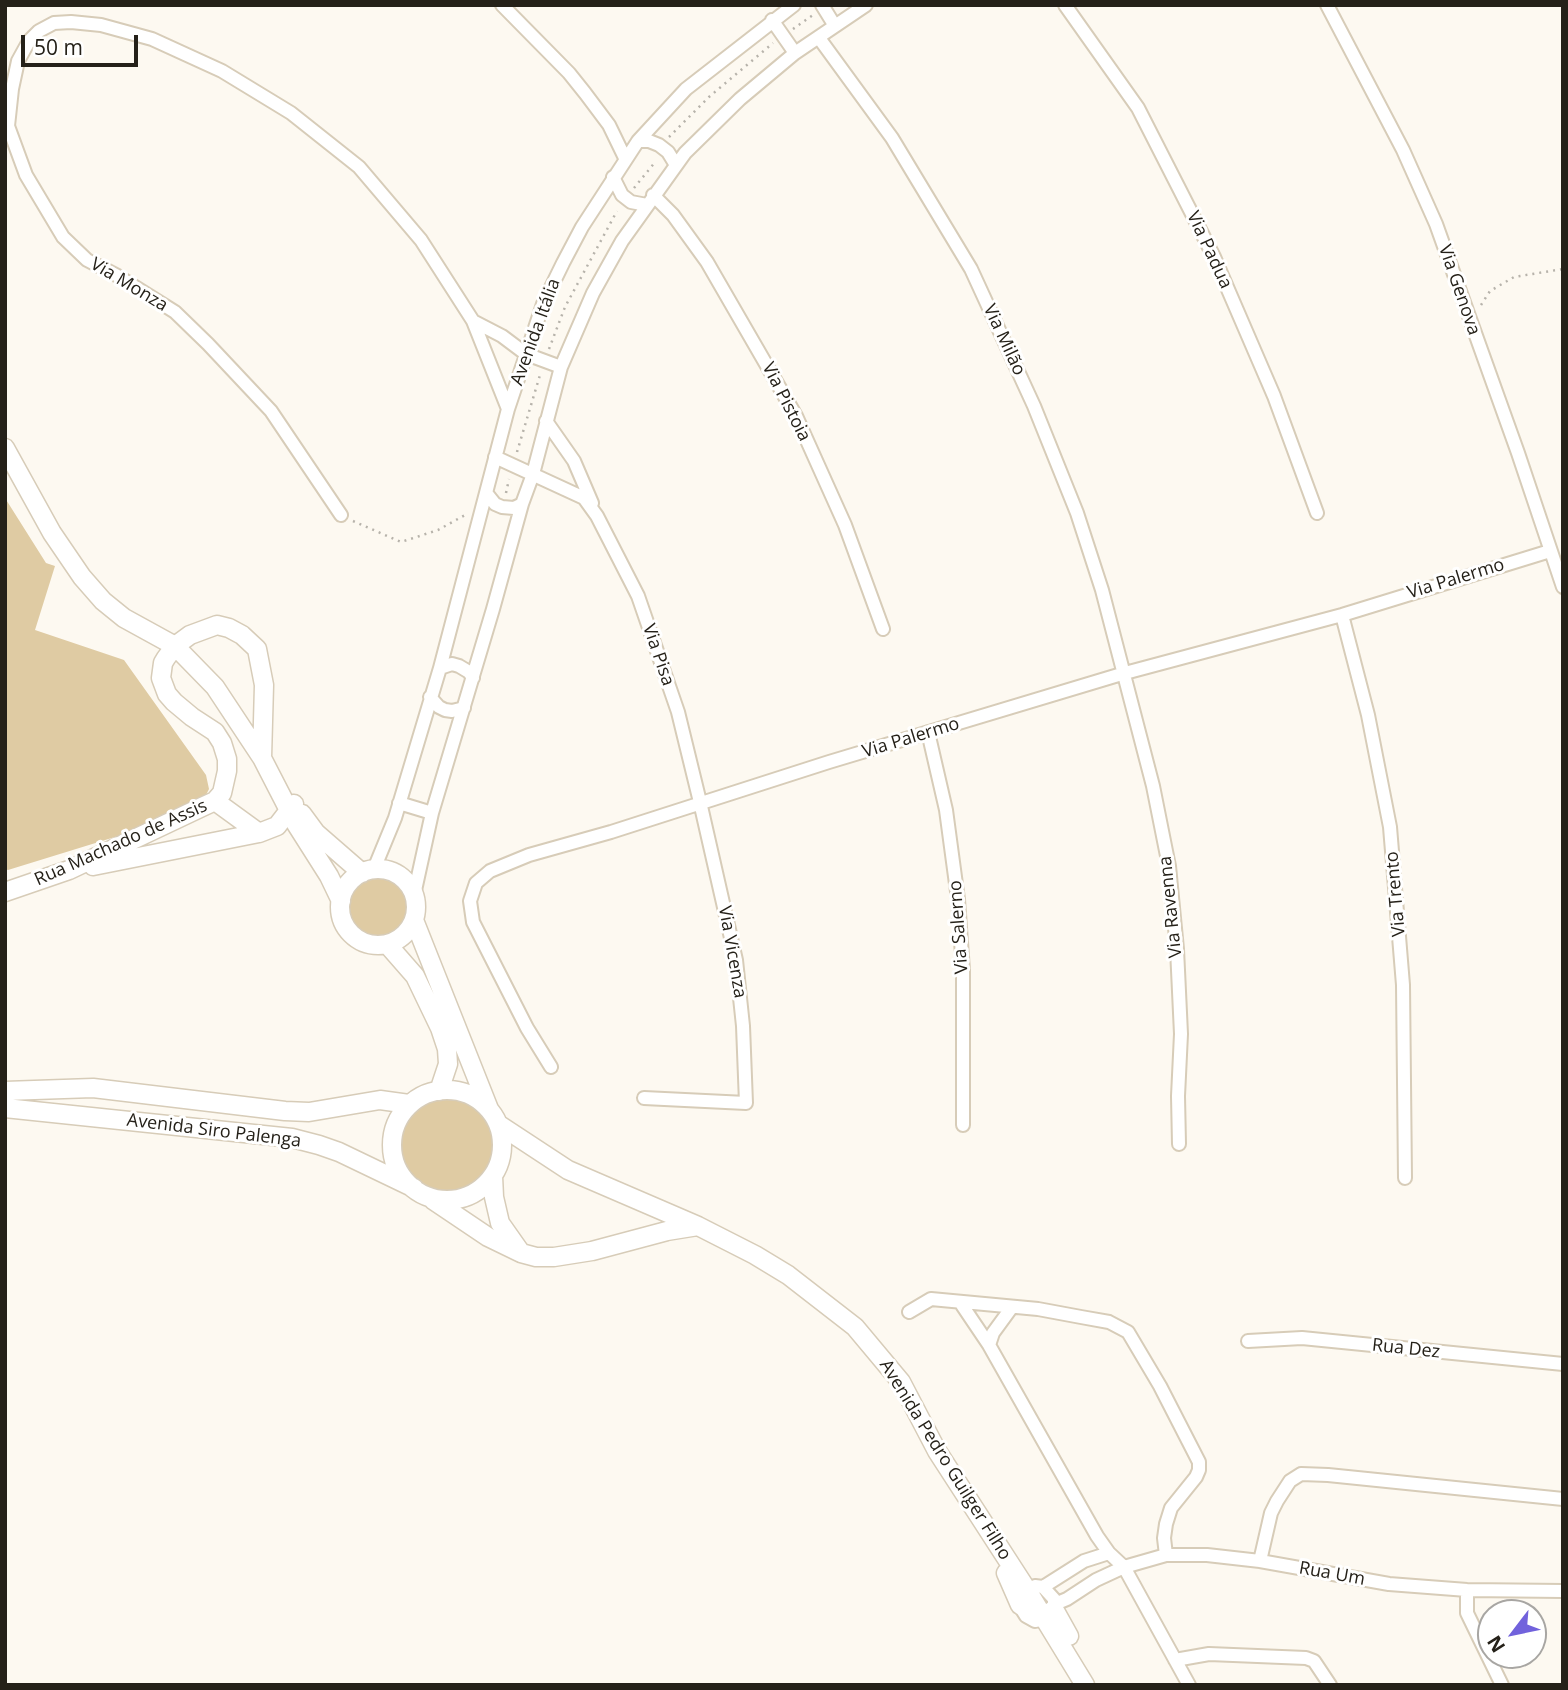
<!DOCTYPE html>
<meta charset="utf-8">
<style>
body{margin:0}
#map{position:relative;width:1568px;height:1690px;overflow:hidden;background:#fdf9f1;font-family:"Open Sans",sans-serif}
canvas{display:block}
.frame{position:absolute;inset:0;border:7px solid #252119;pointer-events:none}
.north{position:absolute;left:1477px;top:1599px;width:70px;height:70px;box-sizing:border-box;background:#fff;border:2px solid #a8a6a3;border-radius:50%;rotate:238deg;font-size:19px;font-weight:700;line-height:28px;text-align:center;color:#252119}
.north::after{content:'';display:block;margin:auto;width:24px;height:32px;background:#7162dc;clip-path:polygon(50% 0,100% 100%,50% 72%,0 100%)}
.scale{position:absolute;left:21px;top:35px;width:117px;height:32px;box-sizing:border-box;border:4px solid #252119;border-top:0;padding-left:9px;font-size:21px;line-height:24px;white-space:nowrap;color:#252119;-webkit-text-stroke:5px #fff;paint-order:stroke}
</style>
<div id="map">
<canvas width="1568" height="1690"></canvas>
<div class="frame"></div>
<div class="north">N</div>
<div class="scale">50 m</div>
</div>
<script>
const context = document.querySelector('canvas').getContext('2d');
context.lineJoin = 'round';
function fillPath(path, color) {
  context.fillStyle = color;
  context.fill(path, 'evenodd');
}
function shape(rows) {
  const path = new Path2D();
  for (const r of rows) {
    if (r.length === 3) {
      path.moveTo(r[0] + r[2], r[1]);
      path.arc(r[0], r[1], r[2], 0, 2 * Math.PI);
      continue;
    }
    path.moveTo(r[0], r[1]);
    for (let i = 2; i < r.length; i += 2) path.lineTo(r[i], r[i + 1]);
  }
  return path;
}
function trace(path, color, width, dash) {
  context.strokeStyle = color;
  context.lineWidth = width;
  context.lineCap = dash ? 'butt' : 'round';
  context.setLineDash(dash || []);
  context.stroke(path);
}
function label(font, color, halo, rows, align = 'center') {
  context.font = font + ' "Open Sans",sans-serif';
  context.lineWidth = 6;
  context.setLineDash([]);
  context.textBaseline = 'middle';
  context.strokeStyle = halo;
  context.fillStyle = color;
  for (const [text, x, y, turn = 0] of rows) {
    context.save();
    context.translate(x, y);
    context.rotate((+turn || 0) * Math.PI / 180);
    context.textAlign = isNaN(turn) ? turn : align;
    if (halo) context.strokeText(text, 0, 0);
    context.fillText(text, 0, 0);
    context.restore();
  }
}
const green = shape([
 [5,498,46,563,55,566,35,630,124,660,206,775,209,789,201,805,183,816,8,870,5,869],
 [378,907,30],
 [447,1145,46]
]);
const path = shape([
 [793,29,813,15],
 [669,137,709,97,773,43],
 [634,188,656,161],
 [1481,305,1490,291,1514,277,1563,269],
 [549,349,565,307,617,211],
 [517,452,540,375],
 [506,493,509,479],
 [353,521,401,542,438,530,465,515]
]);
const street = shape([
 [502,5,569,73,585,93,609,125,625,158],
 [822,5,835,26],
 [1065,5,1138,108,1214,257,1274,396,1317,513],
 [1327,5,1403,150,1436,224,1518,453,1563,587],
 [772,20,795,53],
 [819,38,892,138,971,269,1034,406,1077,513,1102,590,1153,786,1169,866,1177,949,1181,1034,1178,1096,1179,1144],
 [638,141,649,141,659,145,668,152,676,165],
 [613,177,622,195,631,202,647,205],
 [653,195,673,215,707,262,796,416,845,525,883,629],
 [473,321,508,409],
 [546,421,574,461,592,503],
 [495,457,584,498,597,516,638,596,678,712,700,802,736,960,743,1026,746,1103,644,1098],
 [487,494,495,504,502,507,514,508,522,504],
 [341,515,271,411,208,344,175,312,116,275,87,260,63,237,26,175,8,126,12,89,18,61,29,41,39,31,54,23,71,22,101,25,152,39,222,71,291,113,359,167,421,240,473,321,502,336,526,354,561,367],
 [1342,615,1368,715,1390,827,1403,985,1405,1178],
 [440,668,452,664,459,666,469,672,473,678],
 [430,697,439,707,445,710,452,711,464,708],
 [928,732,946,810,958,899,963,970,963,1125],
 [399,803,432,813],
 [374,869,395,818,440,668,508,409,543,304,563,263,582,227,638,141,686,89,794,5],
 [414,895,432,813,493,609,522,504,533,474,561,367,593,293,622,241,685,153,740,99,795,53,866,5],
 [551,1067,527,1028,473,922,470,901,476,883,490,871,529,855,611,832,829,762,1125,673,1342,615,1550,551],
 [960,1302,989,1345,1097,1536,1109,1553,1124,1567,1166,1555,1207,1555,1260,1561,1389,1584,1467,1590,1563,1591],
 [909,1312,931,1299,1038,1309,1081,1317,1109,1322,1128,1332,1160,1386,1199,1462,1199,1470,1196,1477,1171,1508,1166,1524,1164,1538,1166,1555],
 [1248,1341,1302,1338,1563,1364],
 [989,1345,993,1333,1012,1307],
 [1260,1561,1271,1513,1277,1501,1290,1481,1301,1474,1328,1475,1563,1499],
 [1043,1587,1054,1599,1054,1609,1045,1619,1035,1621,1026,1616,1021,1608,1022,1597,1027,1590,1035,1586,1043,1587,1084,1561,1109,1553],
 [1467,1590,1467,1613,1502,1685],
 [1055,1604,1067,1599,1096,1580,1124,1567,1189,1685],
 [1175,1660,1209,1654,1306,1658,1314,1661,1330,1685]
]);
const secondary = shape([
 [5,448,52,533,82,577,103,601,124,618,175,646,215,687,262,758,296,824,329,876,341,901],
 [215,801,259,833],
 [302,814,316,833,362,873],
 [93,866,259,833,277,826,294,804],
 [378,907,38],
 [5,892,69,870,202,807,215,801,222,793,227,771,227,759,222,743,215,732,192,717,174,702,167,694,161,678,163,663,166,658,175,646,190,635,217,625,229,628,242,635,257,649,264,685,262,758],
 [414,920,489,1109],
 [387,944,415,976,440,1028,447,1049,448,1064,439,1091],
 [447,1145,55],
 [5,1091,93,1088,285,1111,309,1112,380,1100,409,1104],
 [5,1108,292,1138,319,1145,339,1152,414,1188],
 [498,1124,568,1170,698,1226,755,1255,788,1275,855,1327,901,1382,937,1451,1027,1590,1085,1685],
 [493,1176,494,1197,500,1223,519,1250],
 [433,1200,488,1237,521,1253,536,1257,554,1257,592,1251,667,1231,698,1226],
 [1006,1573,1020,1605],
 [1054,1609,1069,1636]
]);
const streetNames = [
 ["Via Padua",1209,250,65],
 ["Via Monza",129,285,31],
 ["Via Genova",1459,290,71],
 ["Avenida Itália",536,332,-70],
 ["Via Milão",1004,340,65],
 ["Via Pistoia",786,402,63],
 ["Via Palermo",1456,579,-17],
 ["Via Pisa",658,655,71],
 ["Via Palermo",911,738,-17],
 ["Rua Machado de Assis",121,843,-24],
 ["Via Trento",1396,894,-95],
 ["Via Ravenna",1171,907,-96],
 ["Via Salerno",959,927,-94],
 ["Via Vicenza",732,952,80],
 ["Avenida Siro Palenga",214,1131,7],
 ["Rua Dez",1406,1349,6],
 ["Avenida Pedro Guilger Filho",945,1460,58],
 ["Rua Um",1332,1574,10]
];
fillPath(green, '#dfcba3');
trace(street, '#d7ccb8', 16);
trace(secondary, '#d7ccb8', 21);
trace(path, '#b7b3ab', 2.5, [2, 5]);
trace(street, '#fff', 12);
trace(secondary, '#fff', 18);
label('18px', '#252119', '#fff', streetNames);
</script>
